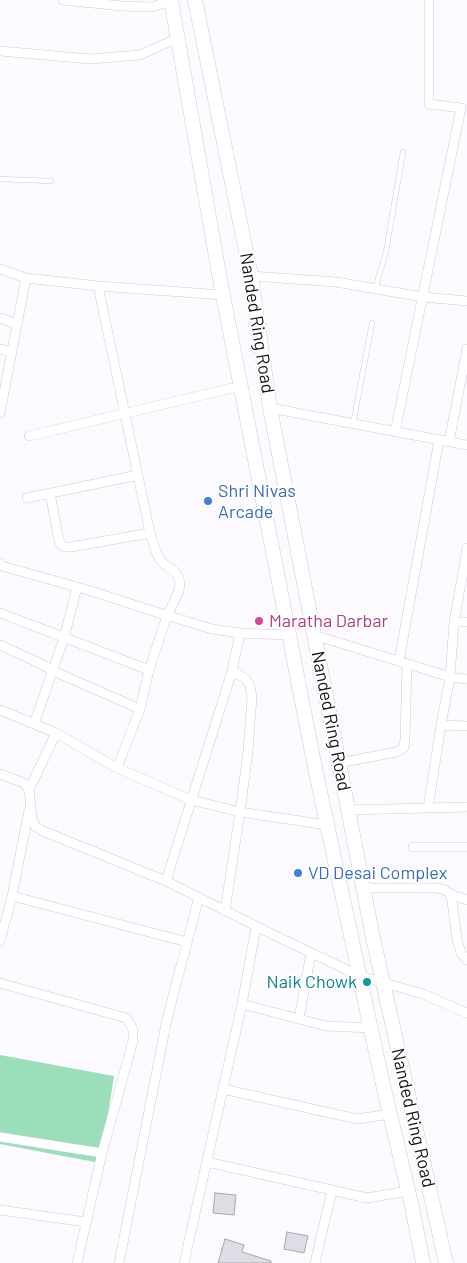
<!DOCTYPE html>
<style>
body{margin:0}
canvas{display:block;background:#fcf9ff}
</style>
<canvas width="467" height="1263"></canvas>
<script>
const context = document.querySelector('canvas').getContext('2d');
context.lineJoin = 'round';
function fillPath(path, color) {
  context.fillStyle = color;
  context.fill(path, 'evenodd');
}
function shape(rows) {
  const path = new Path2D();
  for (const r of rows) {
    path.moveTo(r[0], r[1]);
    for (let i = 2; i < r.length; i += 2) path.lineTo(r[i], r[i + 1]);
  }
  return path;
}
function trace(path, color, width, dash) {
  context.strokeStyle = color;
  context.lineWidth = width;
  context.lineCap = dash ? 'butt' : 'round';
  context.setLineDash(dash || []);
  context.stroke(path);
}
function label(font, color, halo, rows, align = 'center') {
  context.font = font + ' Barlow,sans-serif';
  context.lineWidth = 4;
  context.setLineDash([]);
  context.textBaseline = 'middle';
  context.strokeStyle = halo;
  context.fillStyle = color;
  for (const [text, x, y, turn = 0] of rows) {
    context.save();
    context.translate(x, y);
    context.rotate((+turn || 0) * Math.PI / 180);
    context.textAlign = isNaN(turn) ? turn : align;
    if (halo) context.strokeText(text, 0, 0);
    context.fillText(text, 0, 0);
    context.restore();
  }
}
const green = shape([
 [0,1055,114,1076,100,1163,0,1144]
]);
const building = shape([
 [215,1193,236,1195,234,1215,213,1213,215,1193],
 [287,1232,308,1236,304,1253,284,1249,287,1232],
 [225,1239,244,1245,242,1252,271,1261,271,1263,218,1263,225,1239]
]);
const service = shape([
 [0,179,51,181],
 [375,289,386,252,403,152],
 [353,424,372,323]
]);
const minor = shape([
 [63,0,122,6,152,7,171,1],
 [0,51,90,59,140,55,178,38],
 [0,269,26,278],
 [251,276,336,282,423,297,467,301],
 [98,286,150,533,157,554,160,560,164,564,174,571,178,576,180,583,179,591,167,616,149,670,140,709,117,768],
 [0,318,17,324],
 [0,349,12,352],
 [270,408,467,445],
 [0,413,26,278,98,286,223,295],
 [395,432,461,108,429,104,429,0],
 [29,436,241,386],
 [449,442,467,349],
 [50,493,58,536,60,543,64,547,71,547,150,533],
 [27,498,138,475],
 [465,561,467,548],
 [467,561,465,561,454,622,450,677,467,679],
 [0,563,2,566,91,591,159,613,212,629,240,633,289,635],
 [0,613,149,670],
 [454,622,467,622],
 [314,635,450,677,441,725,467,726],
 [0,645,35,661,60,674,140,709],
 [399,661,439,440],
 [232,671,246,679,250,686,252,697,248,751,240,812,327,825],
 [0,710,56,733],
 [34,724,64,638,77,587],
 [339,763,396,752,401,750,404,747,405,740,407,664],
 [0,774,24,783,29,790,32,818,35,826,43,831,166,881,276,936,360,976,423,994,467,1013],
 [29,790,56,733,117,768,191,800,240,812,225,911],
 [428,808,441,725],
 [348,810,467,807],
 [413,847,467,847],
 [166,881,232,671,240,633],
 [363,888,437,888,445,890,450,894,452,901,457,939,461,953,467,960],
 [450,894,467,900],
 [12,896,187,942],
 [0,941,12,896,29,810],
 [0,983,126,1018,130,1024,133,1030,133,1041,102,1153,77,1263],
 [242,1004,326,1026,371,1028],
 [299,1019,311,953],
 [223,1089,357,1119,390,1114],
 [0,1137,102,1153],
 [207,1162,367,1198,408,1191],
 [0,1210,86,1222],
 [119,1263,167,1019,199,897],
 [184,1263,242,1004,256,927],
 [315,1263,332,1190]
]);
const trunk = shape([
 [171,0,221,285,315,768,381,1076,412,1207,423,1263],
 [195,0,251,276,270,408,373,938,446,1263]
]);
const markers = [
 [208,501,5,"#3f7fe0"],
 [259,621,5,"#d1479c"],
 [298,873,5,"#3f7fe0"],
 [367,982,5,"#0f9aa8"]
];
const streetNames = [
 ["Nanded Ring Road",257,323,81],
 ["Nanded Ring Road",331,721,79],
 ["Nanded Ring Road",413,1118,77]
];
const shopNames = [
 ["Shri Nivas",218,491],
 ["Arcade",218,512],
 ["VD Desai Complex",308,873]
];
const hotelNames = [
 ["Maratha Darbar",269,621]
];
const cultureNames = [
 ["Naik Chowk",357,982]
];
fillPath(green, '#9bdeba');
fillPath(building, '#dedde5');
trace(building, '#a8a7af', 1);
trace(service, '#cecad1', 5.5);
trace(minor, '#cecad1', 10);
trace(trunk, '#cecad1', 15);
trace(service, '#fff', 4.5);
trace(minor, '#fff', 9);
trace(trunk, '#fff', 14);
for (const [x, y, r, color] of markers) {
  const dot = new Path2D();
  dot.arc(x, y, r, 0, 2 * Math.PI);
  context.fillStyle = color;
  context.fill(dot);
  trace(dot, '#fff', 2);
}
label('18px', '#131215', '#fff', streetNames);
label('18px', '#366cbe', '#fff', shopNames, 'left');
label('18px', '#b23c85', '#fff', hotelNames, 'left');
label('18px', '#0d838f', '#fff', cultureNames, 'right');
</script>
